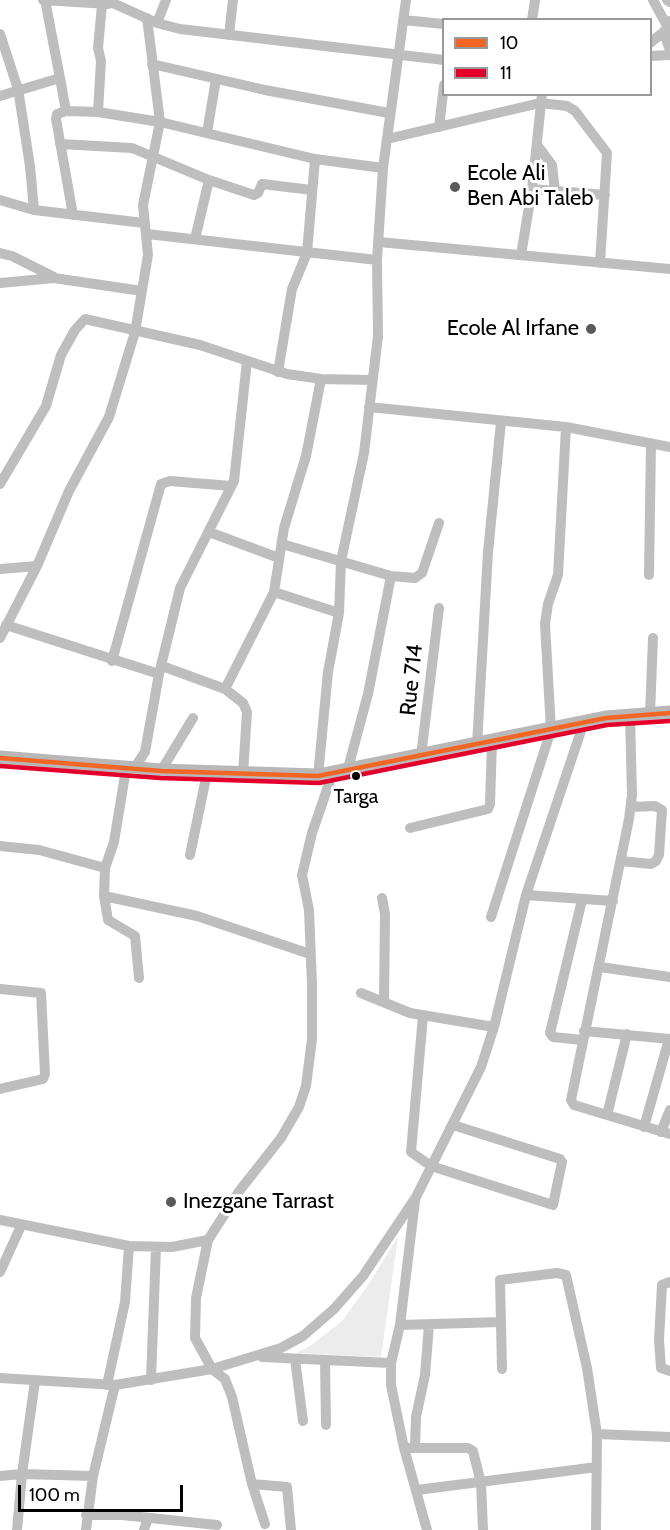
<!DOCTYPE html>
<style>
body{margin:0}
#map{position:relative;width:670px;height:1530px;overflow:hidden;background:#fff;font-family:Cabin,sans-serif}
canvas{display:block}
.legend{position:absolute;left:442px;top:18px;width:210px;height:78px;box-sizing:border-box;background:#fff;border:2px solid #999;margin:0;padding:8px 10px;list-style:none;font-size:18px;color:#000}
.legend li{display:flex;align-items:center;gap:12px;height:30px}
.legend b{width:30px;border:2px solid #999}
.scale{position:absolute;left:18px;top:1485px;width:165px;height:27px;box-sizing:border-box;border:3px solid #000;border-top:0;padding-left:8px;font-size:18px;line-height:21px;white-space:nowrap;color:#000;-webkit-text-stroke:4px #fff;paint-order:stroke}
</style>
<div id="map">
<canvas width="670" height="1530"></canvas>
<ul class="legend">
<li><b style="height:8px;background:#f26522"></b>10</li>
<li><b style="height:8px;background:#e4002b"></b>11</li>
</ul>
<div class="scale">100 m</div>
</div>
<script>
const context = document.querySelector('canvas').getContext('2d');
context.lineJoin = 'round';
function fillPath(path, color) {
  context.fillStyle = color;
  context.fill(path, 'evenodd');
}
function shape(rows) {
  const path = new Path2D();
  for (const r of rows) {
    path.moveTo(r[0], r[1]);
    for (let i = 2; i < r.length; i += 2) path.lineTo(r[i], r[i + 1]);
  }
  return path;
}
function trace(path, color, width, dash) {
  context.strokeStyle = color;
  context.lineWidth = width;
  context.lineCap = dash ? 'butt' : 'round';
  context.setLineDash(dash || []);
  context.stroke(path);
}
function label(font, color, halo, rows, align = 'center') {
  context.font = font + ' Cabin,sans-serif';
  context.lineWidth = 6;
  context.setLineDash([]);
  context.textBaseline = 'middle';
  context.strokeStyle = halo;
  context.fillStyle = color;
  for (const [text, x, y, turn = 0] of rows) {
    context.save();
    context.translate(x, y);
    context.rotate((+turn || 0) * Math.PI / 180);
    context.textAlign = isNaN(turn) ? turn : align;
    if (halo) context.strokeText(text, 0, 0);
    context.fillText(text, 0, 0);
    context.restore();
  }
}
const green = shape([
 [398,1237,381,1357,296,1353,310,1346,342,1321,366,1288]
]);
const street = shape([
 [43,0,108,4],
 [45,0,60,78],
 [106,0,157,23,180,29,444,60],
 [653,0,667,26],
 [667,0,670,2],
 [403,20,444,24],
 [532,20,535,0],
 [670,21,666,39,670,50],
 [157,23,166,0],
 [0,34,18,89,30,166,34,210],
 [229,35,233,0],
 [650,43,666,30],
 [650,56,670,55],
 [152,64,265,90,389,113],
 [0,96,60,78,66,111],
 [98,112,101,61,98,48,102,5],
 [439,127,444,85],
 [207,133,216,79],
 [387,139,540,103,567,106,575,111,607,153,600,263],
 [60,144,132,148,209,180,254,195,258,193,262,184,312,190],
 [537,145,552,165,555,191],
 [532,189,605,195],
 [0,200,34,210,144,223],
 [73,215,56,119,57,114,66,111,98,112,160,122,315,159,383,168],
 [147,234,377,260],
 [195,239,209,180],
 [379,242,670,269],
 [0,253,12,256,54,277],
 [521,255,532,189,542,94],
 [0,283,54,278,142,291],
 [278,372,292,289,307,253,315,159],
 [369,407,566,427,670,447],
 [0,484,46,406,61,355,75,330,85,319,200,345,287,374,321,379,372,380],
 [209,532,279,558],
 [282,544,391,576,415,578,422,573,439,523],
 [0,569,37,566],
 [649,575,651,443],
 [274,592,339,613],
 [6,625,159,674],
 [0,638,37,566,69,491,109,417,135,332,148,255,143,205,160,122,147,18],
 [112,661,161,484,170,481,231,486],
 [162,666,225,689,243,703,247,712,243,774],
 [225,689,274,592,284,528,306,456,321,379],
 [650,714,653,638],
 [630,715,632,795,629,819,571,1100,574,1105,670,1134],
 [477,745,488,552,501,422],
 [421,756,439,608],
 [133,770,145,752,159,674,180,588,234,481,247,361],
 [161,771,193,718],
 [347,772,368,694,391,576],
 [318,776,328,672,339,613,341,561,364,453,378,336,377,260,383,168,406,0],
 [410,828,488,809,490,804,492,742],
 [0,846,39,850,105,868,114,842,126,769],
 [190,855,207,773],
 [621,861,651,864,656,861,659,855,662,810,655,806,631,807],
 [105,868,104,896,197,916,310,954],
 [526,895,613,901],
 [104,896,108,920,135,936,139,978],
 [382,898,385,914,384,1002],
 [582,900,550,1033,553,1037,582,1040],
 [491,917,551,730,545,624,548,604,558,575,566,427],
 [600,967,670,977],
 [0,989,41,993,45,1074,43,1079,0,1089],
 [361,993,410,1013,494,1027],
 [423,1016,411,1152,431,1166,553,1205,562,1162,560,1159,453,1125],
 [584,1031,670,1039],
 [607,1115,627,1034],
 [644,1127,669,1039],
 [661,1132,670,1110],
 [415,1201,400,1325,391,1363,391,1385,404,1448,427,1530],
 [0,1220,129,1246,172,1247,208,1240,196,1298,195,1338,212,1369,225,1379,232,1397,252,1484,265,1524],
 [208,1240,240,1190,281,1138,299,1107,306,1086,312,1039,312,985,309,910,302,875,312,833,332,775],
 [0,1272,21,1226],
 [670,1282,662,1285,659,1340,661,1368,670,1371],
 [400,1325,501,1322],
 [262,1357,391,1363],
 [295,1359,303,1421],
 [325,1360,326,1425],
 [502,1369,500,1280,557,1273,566,1275,587,1368,597,1434],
 [0,1378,115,1385,212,1369,281,1348,303,1336,334,1309,363,1276,416,1197,481,1067,494,1027,526,895,584,722],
 [151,1380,156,1247],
 [107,1385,125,1302,129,1246],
 [404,1448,468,1448,473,1451,481,1483,483,1530],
 [415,1448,416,1417,425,1375,429,1325],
 [0,1476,22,1474,35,1381],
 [252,1484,287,1487,291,1530],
 [417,1490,597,1467],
 [86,1515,122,1515,217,1525],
 [17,1530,22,1474,93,1476],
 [86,1530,93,1476,115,1385],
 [144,1530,148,1518],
 [596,1530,597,1434,670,1437]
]);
const secondary = shape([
 [0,758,161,771,318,776,606,718,670,713]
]);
const bus1 = shape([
 [0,758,161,771,318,776,606,718,670,713]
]);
const bus2 = shape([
 [0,766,160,778,319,783,607,725,670,721]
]);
const markers = [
 [455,187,6,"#595959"],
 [591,329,6,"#595959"],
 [356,776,5,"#000"],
 [171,1202,6,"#595959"]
];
const busNames = [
 ["Targa",356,797]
];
const poiNames = [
 ["Ecole Ali",467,174],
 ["Ben Abi Taleb",467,199],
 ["Ecole Al Irfane",579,329,"right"],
 ["Inezgane Tarrast",183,1202]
];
const streetNames = [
 ["Rue 714",412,680,-84]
];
fillPath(green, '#ececec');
trace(street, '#bebebe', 10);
trace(secondary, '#b8b8b8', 15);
trace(bus1, '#f26522', 4.5);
trace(bus2, '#e4002b', 4.5);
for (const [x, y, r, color] of markers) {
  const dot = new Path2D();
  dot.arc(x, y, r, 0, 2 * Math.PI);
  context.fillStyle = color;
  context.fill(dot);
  trace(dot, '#fff', 2);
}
label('20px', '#000', '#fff', busNames);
label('22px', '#000', '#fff', poiNames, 'left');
label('22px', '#000', '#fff', streetNames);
</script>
